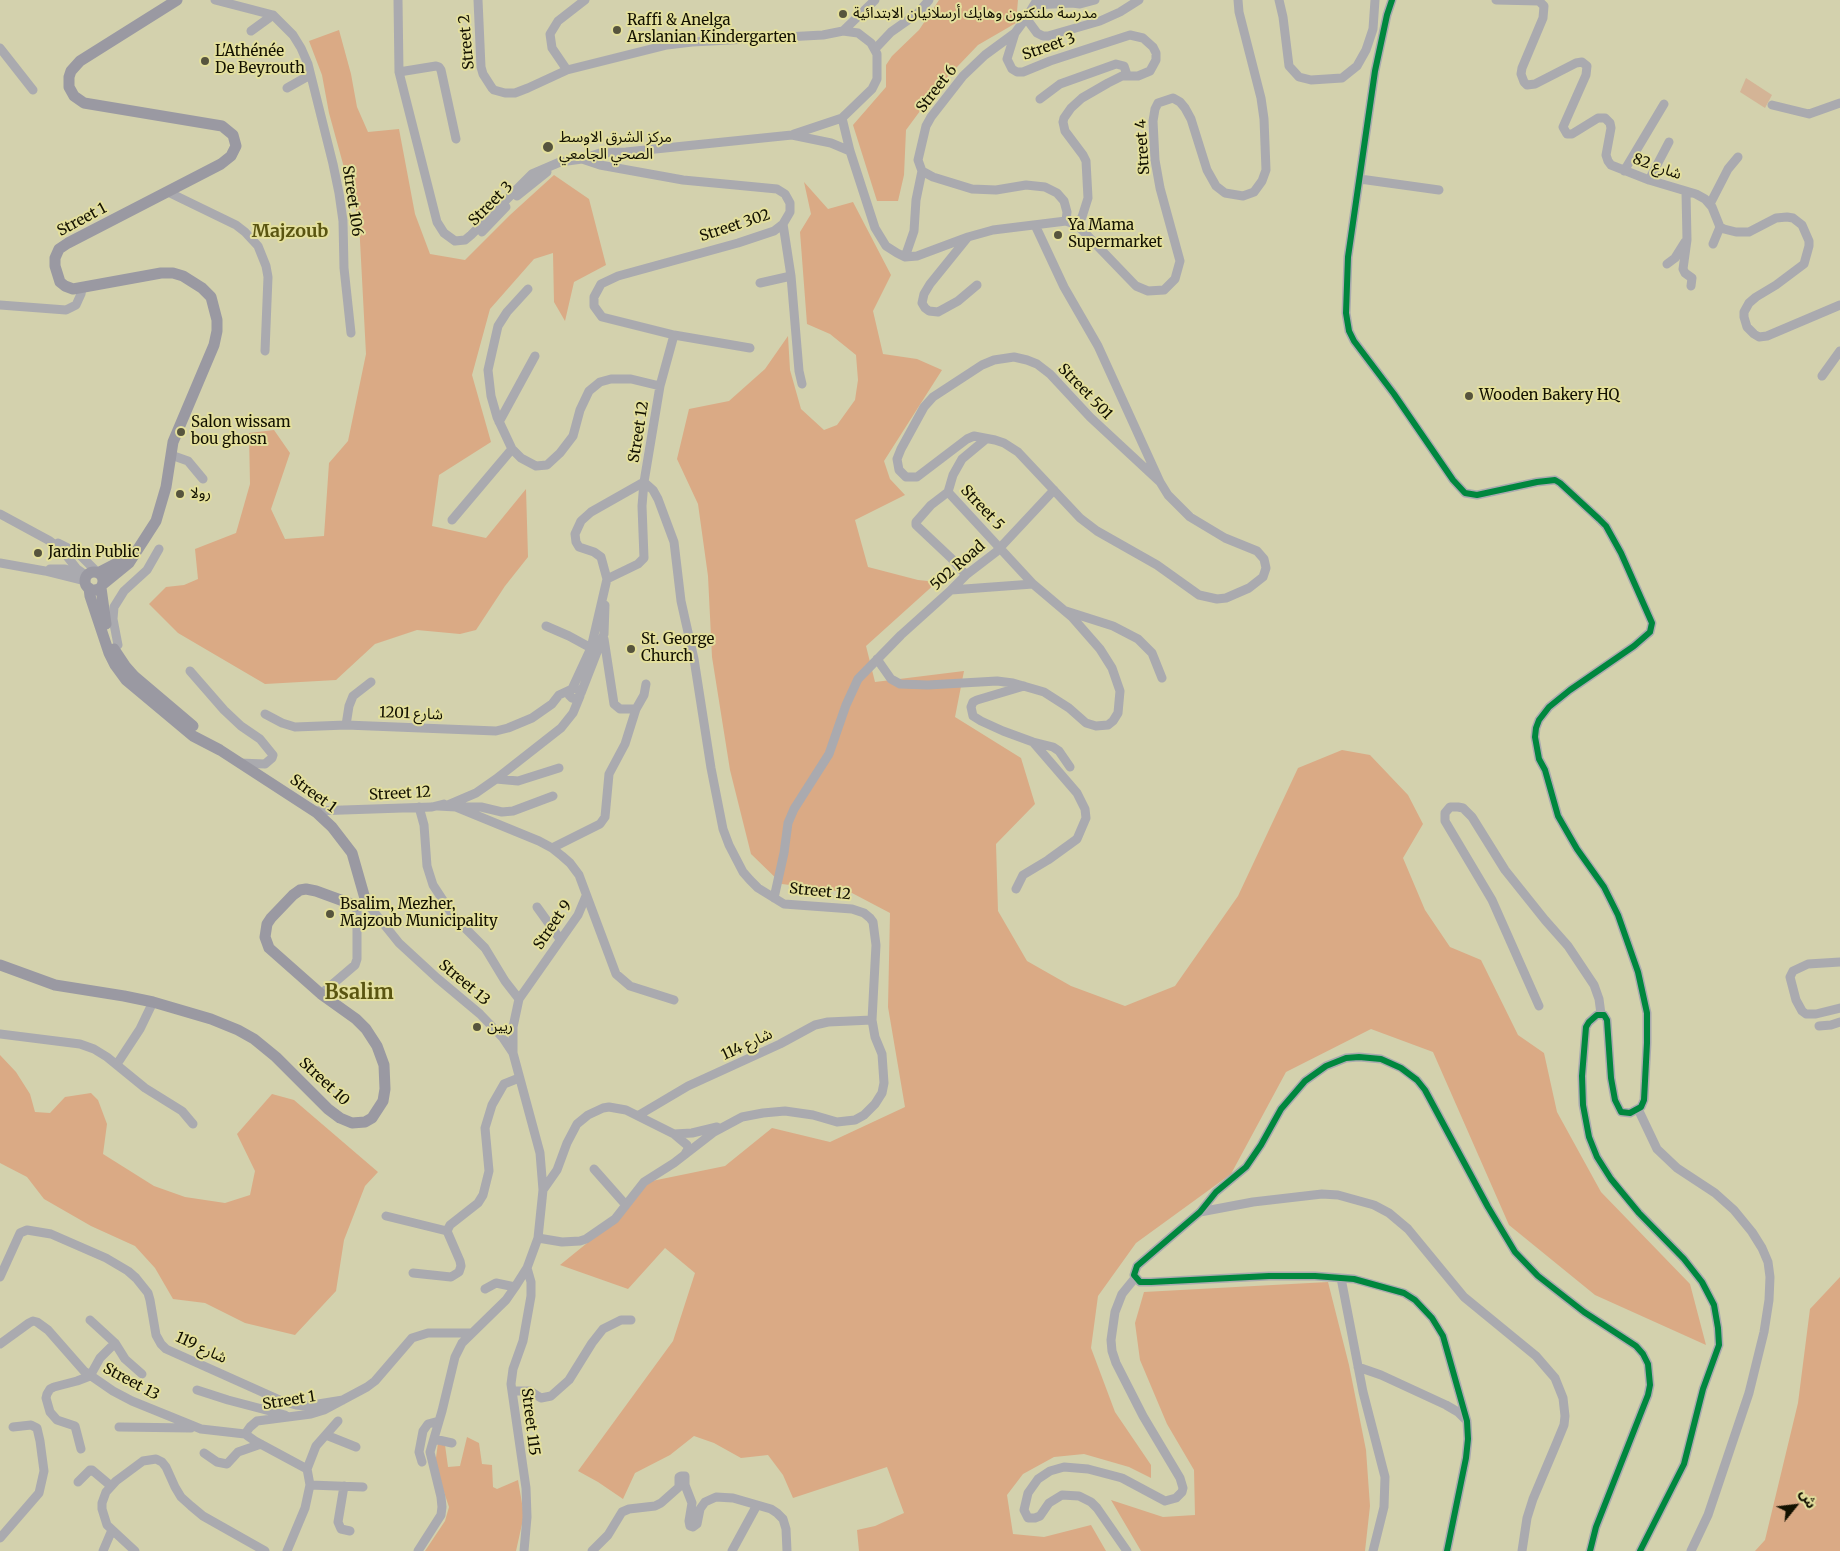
<!DOCTYPE html>
<meta charset="utf-8">
<style>
body{margin:0}
#map{position:relative;width:1840px;height:1551px;overflow:hidden;background:#d3d1ad;font-family:Merriweather,"Noto Sans Arabic",serif}
canvas{display:block}
.north{position:absolute;left:1770px;top:1481px;width:50px;height:50px;-webkit-text-stroke:4px #e3df9d;paint-order:stroke;rotate:61deg;font-size:14px;font-weight:700;line-height:20px;text-align:center;color:#131100}
.north::after{content:'';display:block;margin:auto;width:18px;height:22px;background:#131100;clip-path:polygon(50% 0,100% 100%,50% 72%,0 100%)}
</style>
<div id="map">
<canvas width="1840" height="1551"></canvas>
<div class="north">ش</div>
</div>
<script>
const context = document.querySelector('canvas').getContext('2d');
context.lineJoin = 'round';
function fillPath(path, color) {
  context.fillStyle = color;
  context.fill(path, 'evenodd');
}
function shape(rows) {
  const path = new Path2D();
  for (const r of rows) {
    if (r.length === 3) {
      path.moveTo(r[0] + r[2], r[1]);
      path.arc(r[0], r[1], r[2], 0, 2 * Math.PI);
      continue;
    }
    path.moveTo(r[0], r[1]);
    for (let i = 2; i < r.length; i += 2) path.lineTo(r[i], r[i + 1]);
  }
  return path;
}
function trace(path, color, width, dash) {
  context.strokeStyle = color;
  context.lineWidth = width;
  context.lineCap = dash ? 'butt' : 'round';
  context.setLineDash(dash || []);
  context.stroke(path);
}
function label(font, color, halo, rows, align = 'center') {
  context.font = font + ' Merriweather,"Noto Sans Arabic",serif';
  context.lineWidth = 4;
  context.setLineDash([]);
  context.textBaseline = 'middle';
  context.strokeStyle = halo;
  context.fillStyle = color;
  for (const [text, x, y, turn = 0] of rows) {
    context.save();
    context.translate(x, y);
    context.rotate((+turn || 0) * Math.PI / 180);
    context.textAlign = isNaN(turn) ? turn : align;
    if (halo) context.strokeText(text, 0, 0);
    context.fillText(text, 0, 0);
    context.restore();
  }
}
const green = shape([
 [1746,78,1772,95,1765,108,1740,92]
]);
const forest = shape([
 [939,0,1018,0,1016,23,978,45,937,88,906,130,904,175,898,201,877,201,853,125,886,87,886,65,892,56,919,30],
 [339,30,351,74,357,107,368,132,399,129,415,214,430,254,465,260,510,215,554,175,589,199,606,265,574,282,565,321,554,302,553,253,534,259,490,309,472,375,491,442,439,475,432,526,486,538,526,489,528,557,505,586,476,630,460,634,417,630,375,644,336,680,265,684,178,633,149,604,166,587,184,585,198,579,195,549,236,533,250,484,249,433,274,430,290,453,271,509,285,539,324,536,329,463,348,441,366,354,359,222,329,113,322,75,309,41],
 [804,182,828,209,853,202,891,275,873,311,883,354,917,359,942,370,884,461,890,479,905,495,855,520,868,567,918,580,937,582,866,646,875,682,964,671,955,717,1021,758,1035,804,996,844,998,911,1027,961,1071,986,1125,1006,1175,986,1238,896,1298,768,1342,750,1370,755,1408,795,1423,824,1403,858,1425,910,1450,947,1481,960,1518,1035,1544,1053,1557,1112,1601,1192,1690,1284,1706,1345,1595,1295,1509,1225,1433,1052,1371,1029,1286,1072,1231,1174,1136,1243,1098,1296,1091,1348,1115,1412,1151,1465,1151,1478,1129,1467,1084,1454,1054,1457,1023,1474,1007,1495,1013,1534,1044,1537,1091,1525,1106,1551,859,1551,857,1530,875,1526,904,1513,887,1467,793,1498,783,1475,768,1455,741,1458,714,1443,694,1436,670,1455,635,1473,623,1499,598,1482,578,1471,673,1341,695,1273,665,1248,628,1289,560,1265,613,1222,647,1182,725,1166,772,1128,830,1142,905,1107,888,1007,890,913,852,893,782,884,751,854,730,770,712,657,708,576,698,504,677,459,689,409,729,401,765,369,788,336,790,370,801,409,824,430,837,425,855,400,858,380,856,355,830,334,807,324,800,232,811,214],
 [0,1055,16,1072,30,1094,35,1112,50,1113,65,1097,91,1093,98,1100,107,1124,103,1154,154,1186,185,1197,225,1203,250,1195,255,1171,237,1134,272,1094,294,1100,378,1172,365,1186,344,1240,336,1291,295,1335,245,1323,205,1303,173,1299,155,1268,135,1246,91,1226,44,1199,27,1177,0,1163],
 [1840,1277,1840,1551,1755,1551,1765,1540,1798,1403,1810,1309],
 [1328,1282,1349,1365,1366,1450,1370,1506,1365,1551,1141,1551,1111,1500,1163,1517,1195,1515,1194,1470,1167,1424,1140,1360,1135,1323,1144,1292],
 [467,1437,479,1443,482,1464,492,1465,493,1487,497,1489,518,1480,524,1515,516,1551,425,1551,445,1521,449,1507,435,1465,438,1443,445,1445,448,1467,460,1466]
]);
const minor = shape([
 [215,0,273,15,293,35,301,48,308,64,333,164,339,193,343,221,344,268,351,333],
 [398,0,399,72,437,222,444,233,455,241,465,240,471,235,532,174,560,162,582,159,600,153,626,152,792,135,831,143,850,151],
 [478,0,481,67,483,74,492,88,494,90,505,93,515,93,528,88,567,70,667,45,692,42,823,35,843,31,858,33,871,43,877,54,877,79,872,89,842,118,794,134],
 [1037,0,1026,18,1015,33,985,55,963,76,931,117,926,126,918,160,922,171,933,177,972,189,996,190,1026,185,1045,187,1057,193,1064,201,1067,212,1066,221],
 [1279,0,1283,17,1289,66,1299,77,1311,80,1342,78,1357,66,1366,50,1373,29,1375,0],
 [1392,0,1387,15,1375,71,1348,257,1346,313,1349,331,1354,341,1394,394,1453,480,1465,493,1477,495,1537,482,1555,480,1560,483,1599,519,1606,526,1621,553,1652,623,1650,632,1634,646,1570,690,1549,707,1539,720,1536,728,1535,737,1539,759,1545,770,1558,816,1577,849,1604,887,1618,915,1638,972,1647,1013,1647,1043,1644,1100,1641,1107,1630,1113,1621,1112,1615,1100,1611,1078,1607,1020,1604,1015,1597,1015,1589,1022,1586,1027,1582,1076,1583,1105,1589,1137,1597,1157,1611,1179,1639,1213,1684,1259,1702,1282,1714,1305,1718,1328,1719,1345,1703,1389,1684,1464,1640,1551],
 [1496,0,1539,1,1544,6,1543,18,1522,68,1521,74,1524,82,1527,85,1535,84,1576,63,1582,62,1587,66,1586,75,1563,127,1567,134,1572,134,1598,118,1605,118,1610,123,1611,128,1606,155,1608,161,1611,165,1649,180,1696,194,1705,199,1712,207,1720,227,1724,229,1736,232,1749,232,1776,218,1787,217,1793,218,1802,225,1809,241,1809,246,1804,264,1776,285,1756,297,1749,303,1744,312,1744,317,1747,327,1754,334,1759,337,1767,336,1840,305],
 [1034,5,1072,3,1080,4,1095,0],
 [1026,18,1037,33,1043,36,1048,36,1100,21,1120,12,1139,0],
 [251,31,273,15],
 [843,31,875,0],
 [1015,33,1007,59,1012,69,1017,72,1023,72,1050,61,1130,35,1143,38,1153,47,1156,53,1156,60,1150,71,1138,76,1122,76,1108,83,1082,98,1071,108,1064,118,1063,122,1065,131,1083,155,1086,161,1088,198,1082,217,1077,225],
 [0,48,33,90],
 [875,49,891,32,918,13,929,0],
 [567,70,552,48,550,34,558,21,585,0],
 [399,72,436,66,439,67,441,70,456,139],
 [287,88,310,75],
 [1040,99,1060,84,1116,64,1124,66,1127,75],
 [1772,105,1809,114,1840,103],
 [842,118,850,151,875,228,886,246,897,253,905,257,917,256,968,237,993,230,1066,221,1077,225,1084,232,1136,286,1148,291,1164,290,1175,279,1180,261,1160,188,1155,160,1153,121,1155,109,1158,103,1173,98,1180,102,1185,108,1191,119,1207,170,1216,186,1225,193,1243,196,1254,192,1262,181,1266,170,1264,119,1261,98,1239,12,1238,0],
 [582,159,600,165,683,180,777,189,785,194,790,203,790,212,783,224,774,231,738,243,618,276,601,284,594,297,594,306,602,317,674,335,750,348],
 [1624,171,1664,104],
 [1360,179,1439,190],
 [1649,180,1669,142],
 [168,192,236,225,245,232,258,246,266,266,268,277,265,351],
 [1686,192,1687,240,1683,269,1685,273,1692,278,1691,286],
 [517,196,547,172],
 [1710,204,1728,169,1738,157],
 [783,224,791,276,799,371,802,384],
 [1035,225,1064,287,1098,346,1160,482,1168,495,1190,517,1225,538,1257,551,1264,559,1266,568,1263,577,1249,588,1226,598,1217,599,1199,595,1157,565,1097,531,1080,518,1018,452,1004,443,995,440,974,436,967,439,917,477,906,477,899,470,897,459,901,449,924,407,933,397,982,365,994,360,1014,357,1027,360,1037,364,1050,374,1090,417,1160,482],
 [482,232,506,207],
 [968,237,930,284,924,294,922,303,925,308,929,311,938,312,958,301,977,285],
 [1713,244,1720,227],
 [905,257,914,231,916,200,922,171],
 [1667,264,1675,258,1685,242],
 [760,283,791,276],
 [528,289,507,312,498,326,488,370,491,396,497,417,512,449,521,458,536,466,547,465,560,453,573,436,580,410,589,391,600,382,611,379,631,379,660,386],
 [0,305,66,310,76,305,81,294,82,288],
 [1822,376,1840,351],
 [499,422,535,356],
 [171,455,188,461,203,479],
 [948,492,931,505,916,522,916,525,951,558,966,575],
 [948,492,953,475,962,459,986,439],
 [0,514,50,541,62,550,77,569,87,576],
 [452,520,512,449],
 [58,543,78,553,97,572],
 [0,563,45,571,85,581],
 [50,569,65,569,80,575],
 [607,579,601,557,594,552,579,547,576,542,575,534,581,521,591,512,644,482],
 [951,590,1033,584],
 [1066,611,1113,626,1138,639,1152,653,1162,678],
 [546,626,569,636,591,648],
 [604,639,614,704,620,709,636,709],
 [109,653,118,645,113,619,114,607,124,591,147,570,159,549],
 [877,659,891,679,900,684,928,685,997,681,1013,683,1044,692,1069,708,1086,723,1096,726,1108,725,1113,721,1118,713,1120,691,1112,668,1100,649,1072,617,1033,584,948,492],
 [190,671,224,710,241,726,260,739,273,755,272,758,265,764,239,763],
 [1024,686,977,700,973,702,971,707,973,716,981,721,1003,731,1033,742,1053,747,1059,751,1070,767],
 [572,689,591,648,607,579,638,564,644,558,642,506,644,482,660,386,674,335],
 [581,693,604,634,605,605],
 [265,714,282,723,295,727,346,725,496,731,508,728,532,718,552,704,559,695,574,688,580,691,580,696,577,699,572,698,569,695,570,690],
 [346,725,349,706,353,696,371,682],
 [496,779,518,781,559,768],
 [448,805,476,793,496,779,561,728,573,713,580,696],
 [438,806,456,807,539,841,552,848,562,856,570,863,579,875,616,974,630,986,674,1000],
 [419,807,424,825,427,866,433,885,454,917,485,948,505,981,519,999],
 [459,807,481,807,502,812,513,811,553,796],
 [314,811,432,807,444,804],
 [552,848,600,824,605,817,609,774,625,744,636,709,644,695,646,684],
 [1016,889,1023,875,1048,860,1077,839,1086,818,1085,809,1077,793,1033,742],
 [774,898,784,853,788,823,794,809,829,754,846,705,858,679,901,635,951,590,966,575,996,552,1054,490],
 [366,902,399,943,437,978,480,1014,503,1038,513,1053,540,1153,543,1190,538,1238,527,1268,515,1287,506,1300,462,1343,455,1357,442,1411,430,1452,441,1497,442,1507,441,1515,418,1551],
 [537,907,560,939],
 [1840,962,1808,964,1793,971,1790,977,1796,1000,1802,1011,1806,1014,1816,1014,1840,1008],
 [321,994,355,965,357,959,357,906],
 [1539,1006,1492,900,1445,821,1445,813,1450,807,1458,807,1463,808,1472,817,1505,870,1545,920,1568,946,1594,985,1599,999,1601,1014],
 [1819,1026,1831,1025,1840,1022],
 [0,1034,80,1044,94,1049,107,1057,145,1088,182,1111,193,1124],
 [513,1052,513,1027,519,999,578,915,586,896],
 [117,1064,140,1029,153,1002],
 [1638,1109,1657,1149,1677,1168,1715,1193,1734,1210,1752,1232,1762,1248,1768,1262,1770,1277,1769,1300,1764,1332,1749,1393,1708,1515,1691,1551],
 [639,1115,688,1086,780,1044,815,1025,828,1022,872,1020],
 [674,1134,692,1133,717,1127],
 [594,1169,625,1204],
 [543,1190,557,1170,567,1143,577,1124,588,1115,603,1108,609,1107,626,1110,674,1134,687,1145,688,1149,685,1154],
 [1200,1212,1253,1202,1322,1194,1338,1195,1374,1205,1389,1213,1408,1229,1464,1297,1536,1356,1555,1378,1563,1398,1565,1416,1564,1425,1557,1442,1533,1499,1527,1518,1522,1551],
 [386,1216,447,1231],
 [447,1231,450,1225,478,1203,483,1195,489,1171,485,1128,492,1105,504,1084,519,1078],
 [538,1238,562,1242,580,1241,586,1239,615,1219,644,1182,674,1163,714,1132,742,1117,763,1113,785,1111,813,1115,837,1122,855,1120,864,1115,875,1104,882,1093,884,1083,882,1054,875,1037,872,1020,876,945,873,922,870,918,864,913,852,909,784,904,758,888,750,880,743,872,729,845,723,829,711,768,694,659,681,601,674,542,658,499,653,490,644,482],
 [413,1273,451,1277,459,1272,461,1266,460,1261,447,1231],
 [0,1277,20,1233,27,1230,51,1234,106,1258,128,1271,136,1278,148,1293,150,1300,156,1335,161,1344,166,1349,282,1401,296,1405,306,1406,343,1400],
 [1341,1278,1363,1392,1385,1477,1384,1507,1373,1551],
 [485,1289,496,1283,515,1287],
 [90,1320,115,1343,125,1359,142,1374],
 [0,1344,29,1323,33,1321,37,1322,48,1330,84,1371,113,1391,132,1401,201,1429,245,1434],
 [1358,1367,1381,1375,1446,1405,1458,1412,1465,1419],
 [197,1390,228,1400,285,1415],
 [512,1391,530,1391,541,1398,551,1396,569,1380,592,1343,603,1329,621,1320,631,1320],
 [119,1427,191,1428],
 [326,1435,356,1447],
 [434,1439,452,1443],
 [81,1449,75,1426,57,1420,50,1412,46,1398,47,1394,50,1389,54,1387,77,1381,90,1376,100,1358,115,1343],
 [204,1453,217,1462,227,1464,238,1452,261,1444],
 [422,1462,419,1452,423,1431,428,1424,439,1421],
 [307,1469,316,1446,338,1421],
 [78,1482,90,1470,92,1470,111,1486],
 [310,1485,363,1487],
 [344,1486,338,1522,341,1529,350,1531],
 [0,1538,39,1493,44,1471,40,1441,37,1428,31,1425,13,1427],
 [103,1551,112,1530],
 [135,1551,107,1525,102,1509,102,1503,106,1492,116,1481,143,1461,156,1459,162,1462,166,1467,175,1487,181,1497,191,1506,203,1516,265,1551],
 [287,1551,305,1508,310,1485,308,1474,307,1469,255,1441,245,1434,250,1427,257,1421,311,1414,324,1410,367,1387,375,1381,412,1338,428,1333,472,1333],
 [524,1551,527,1517,526,1488,511,1384,513,1369,523,1341,531,1296,531,1282,527,1268],
 [592,1551,608,1535,622,1512,629,1509,655,1506,661,1503,679,1487,679,1477,681,1476,685,1476,685,1485,692,1503,689,1521,690,1526,693,1527,697,1524,700,1509,705,1502,716,1497,733,1498,771,1509,777,1513,783,1519,786,1529,787,1551],
 [732,1551,757,1505],
 [1127,1551,1097,1508,1091,1502,1079,1496,1062,1495,1049,1503,1040,1516,1035,1518,1028,1518,1024,1510,1028,1493,1038,1479,1050,1471,1064,1467,1088,1469,1122,1478,1165,1501,1176,1498,1182,1492,1183,1488,1180,1478,1143,1416,1116,1363,1112,1351,1111,1340,1115,1312,1122,1294,1135,1278],
 [1447,1551,1466,1458,1468,1439,1467,1421,1443,1336,1432,1318,1415,1300,1404,1293,1354,1279,1315,1276,1269,1276,1151,1282,1140,1282,1134,1275,1137,1266,1200,1212,1216,1192,1246,1167,1261,1145,1281,1109,1305,1081,1326,1066,1346,1058,1359,1057,1381,1059,1401,1068,1417,1080,1425,1090,1488,1207,1515,1252,1538,1276,1584,1312,1636,1346,1643,1354,1648,1364,1650,1385,1648,1395,1596,1527,1590,1551]
]);
const major = shape([
 [94,581,9],
 [98,573,127,558],
 [102,585,129,563,156,521,166,487,173,442,214,345,217,331,217,320,211,297,202,288,183,276,173,273,161,273,73,289,65,286,60,282,55,266,55,258,59,249,68,243,221,164,231,156,236,146,233,135,222,126,84,103,74,96,69,87,69,77,71,71,80,61,177,0],
 [101,588,106,624],
 [114,649,126,667,134,676,193,726],
 [0,965,55,985,124,996,153,1002,211,1019,238,1030,254,1039,276,1057,328,1109,340,1118,352,1123,365,1122,372,1118,383,1101,385,1089,384,1065,377,1046,366,1029,356,1019,321,994,269,948,265,937,267,924,271,918,293,895,300,890,306,889,316,891,357,906,366,902,352,853,332,827,317,813,220,750,193,736,126,680,115,665,109,653,90,596,89,588]
]);
const cycleway = shape([
 [1392,0,1387,15,1375,71,1348,257,1346,313,1349,331,1354,341,1394,394,1453,480,1465,493,1477,495,1537,482,1555,480,1560,483,1599,519,1606,526,1621,553,1652,623,1650,632,1634,646,1570,690,1549,707,1539,720,1536,728,1535,737,1539,759,1545,770,1558,816,1577,849,1604,887,1618,915,1638,972,1647,1013,1647,1043,1644,1100,1641,1107,1630,1113,1621,1112,1615,1100,1611,1078,1607,1020,1604,1015,1597,1015,1589,1022,1586,1027,1582,1076,1583,1105,1589,1137,1597,1157,1611,1179,1639,1213,1684,1259,1702,1282,1714,1305,1718,1328,1719,1345,1703,1389,1684,1464,1640,1551],
 [1447,1551,1466,1458,1468,1439,1467,1421,1443,1336,1432,1318,1415,1300,1404,1293,1354,1279,1315,1276,1269,1276,1151,1282,1140,1282,1134,1275,1137,1266,1200,1212,1216,1192,1246,1167,1261,1145,1281,1109,1305,1081,1326,1066,1346,1058,1359,1057,1381,1059,1401,1068,1417,1080,1425,1090,1488,1207,1515,1252,1538,1276,1584,1312,1636,1346,1643,1354,1648,1364,1650,1385,1648,1395,1596,1527,1590,1551]
]);
const markers = [
 [843,14,5,"#56543d"],
 [617,30,5,"#56543d"],
 [205,61,5,"#56543d"],
 [548,147,6,"#56543d"],
 [1058,235,5,"#56543d"],
 [1469,396,5,"#56543d"],
 [181,432,5,"#56543d"],
 [180,494,5,"#56543d"],
 [38,553,5,"#56543d"],
 [631,649,5,"#56543d"],
 [330,914,5,"#56543d"],
 [477,1027,5,"#56543d"]
];
const poiNames = [
 ["مدرسة ملنكتون وهايك أرسلانيان الابتدائية",853,14],
 ["Raffi & Anelga",627,21],
 ["Arslanian Kindergarten",627,38],
 ["L'Athénée",215,52],
 ["De Beyrouth",215,69],
 ["مركز الشرق الاوسط",559,138],
 ["الصحي الجامعي",559,155],
 ["Ya Mama",1068,226],
 ["Supermarket",1068,243],
 ["Wooden Bakery HQ",1479,396],
 ["Salon wissam",191,423],
 ["bou ghosn",191,440],
 ["رولا",190,494],
 ["Jardin Public",48,553],
 ["St. George",641,640],
 ["Church",641,657],
 ["Bsalim, Mezher,",340,905],
 ["Majzoub Municipality",340,922],
 ["ريين",487,1027]
];
const streetNames = [
 ["Street 2",467,42,-95],
 ["Street 3",1049,47,-19],
 ["Street 6",937,89,-52],
 ["Street 4",1143,147,-94],
 ["شارع 82",1657,167,19],
 ["Street 106",352,201,82],
 ["Street 3",491,204,-45],
 ["Street 1",82,220,-28],
 ["Street 302",735,226,-18],
 ["Street 501",1085,392,46],
 ["Street 12",639,432,-81],
 ["Street 5",982,508,47],
 ["502 Road",958,566,-41],
 ["شارع 1201",411,714,2],
 ["Street 1",313,794,36],
 ["Street 12",400,794,-3],
 ["Street 12",820,892,6],
 ["Street 9",553,925,-56],
 ["Street 13",464,983,40],
 ["شارع 114",747,1045,-25],
 ["Street 10",324,1082,43],
 ["شارع 119",201,1348,25],
 ["Street 13",131,1382,28],
 ["Street 1",289,1401,-9],
 ["Street 115",530,1422,83]
];
const quarterNames = [
 ["Majzoub",290,232]
];
const districtNames = [
 ["Bsalim",359,993]
];
fillPath(green, '#d4b496');
fillPath(forest, '#daaa85');
trace(minor, '#aaaaaf', 9);
trace(major, '#9a99a2', 11);
trace(cycleway, '#00873e', 6);
for (const [x, y, r, color] of markers) {
  const dot = new Path2D();
  dot.arc(x, y, r, 0, 2 * Math.PI);
  context.fillStyle = color;
  context.fill(dot);
  trace(dot, '#e3df9d', 2);
}
label('15px', '#131100', '#e3df9d', poiNames, 'left');
label('15px', '#131100', '#e3df9d', streetNames);
label('bold 18px', '#5a5511', '#e3df9d', quarterNames);
label('bold 20px', '#5a5511', '#e3df9d', districtNames);
</script>
